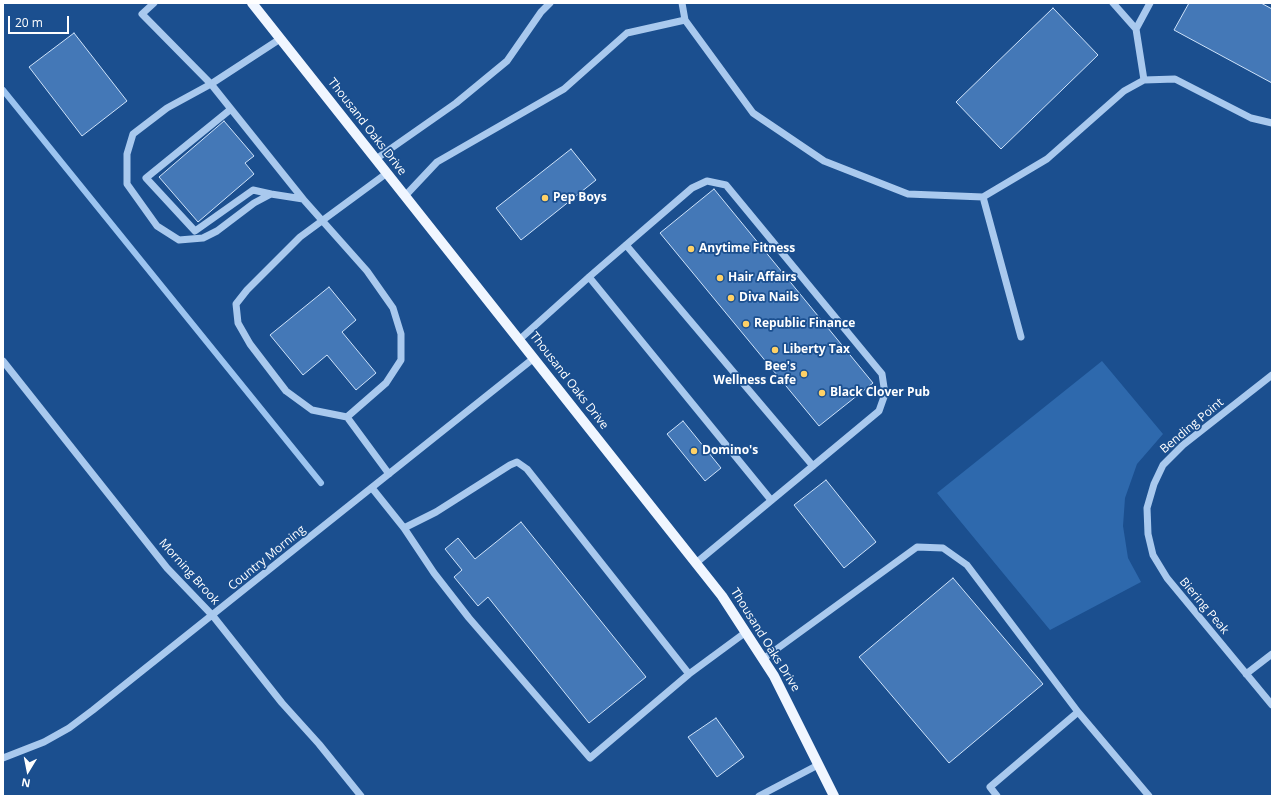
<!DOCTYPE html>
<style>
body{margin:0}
#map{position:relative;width:1275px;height:799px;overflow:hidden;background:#1b4f8f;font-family:"Open Sans",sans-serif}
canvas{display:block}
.frame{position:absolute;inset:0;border:4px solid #fff;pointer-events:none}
.north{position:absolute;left:8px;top:751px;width:40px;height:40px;-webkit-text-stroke:3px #1b4f8f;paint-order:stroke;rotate:190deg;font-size:11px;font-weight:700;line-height:16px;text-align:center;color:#fff}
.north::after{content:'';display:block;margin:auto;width:14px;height:18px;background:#fff;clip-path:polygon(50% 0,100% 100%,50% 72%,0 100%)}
.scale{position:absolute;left:8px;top:16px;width:61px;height:18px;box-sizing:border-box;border:2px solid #fff;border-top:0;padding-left:5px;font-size:12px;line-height:14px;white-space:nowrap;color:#fff;-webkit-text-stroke:3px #1b4f8f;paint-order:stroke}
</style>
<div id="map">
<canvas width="1275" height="799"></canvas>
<div class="frame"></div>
<div class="north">N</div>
<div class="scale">20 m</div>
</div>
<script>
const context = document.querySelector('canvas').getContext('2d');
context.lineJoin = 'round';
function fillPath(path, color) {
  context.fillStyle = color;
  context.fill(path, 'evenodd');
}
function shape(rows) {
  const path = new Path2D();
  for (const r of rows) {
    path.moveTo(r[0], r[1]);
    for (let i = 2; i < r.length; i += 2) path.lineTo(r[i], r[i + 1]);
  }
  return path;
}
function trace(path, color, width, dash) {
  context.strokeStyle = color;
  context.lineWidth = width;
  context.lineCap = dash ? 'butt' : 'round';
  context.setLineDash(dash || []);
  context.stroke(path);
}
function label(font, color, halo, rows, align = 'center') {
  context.font = font + ' "Open Sans",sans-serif';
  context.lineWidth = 3.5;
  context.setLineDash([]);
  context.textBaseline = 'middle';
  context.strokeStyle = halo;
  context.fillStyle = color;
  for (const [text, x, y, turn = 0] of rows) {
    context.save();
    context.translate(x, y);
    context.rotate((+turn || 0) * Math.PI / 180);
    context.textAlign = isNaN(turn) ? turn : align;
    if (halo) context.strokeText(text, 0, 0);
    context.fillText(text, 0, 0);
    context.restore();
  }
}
const green = shape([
 [1102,361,1163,434,1137,464,1125,498,1123,526,1128,558,1141,582,1050,630,937,493]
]);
const stream = shape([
 [3,90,321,483]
]);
const building = shape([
 [1189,3,1261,3,1272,9,1272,83,1174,30,1189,3],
 [1053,8,1098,55,1001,149,956,102,1053,8],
 [74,33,127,101,82,136,29,67,74,33],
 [224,121,254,156,245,163,254,174,198,222,159,177,224,121],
 [571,149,596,180,521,240,496,208,571,149],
 [714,189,873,383,819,426,660,233,714,189],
 [329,287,356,320,342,332,376,373,356,390,327,355,303,375,270,335,329,287],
 [683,421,721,468,705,481,667,434,683,421],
 [826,480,876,542,844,568,794,505,826,480],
 [521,522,646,677,589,723,488,597,478,606,454,577,462,570,445,549,458,538,475,559,521,522],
 [953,578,1043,684,949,763,859,657,953,578],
 [716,718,744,757,717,777,688,737,716,718]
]);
const minor = shape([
 [154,3,142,14,211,84,303,199],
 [682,3,685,20,753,113,824,161,908,194,983,197,1047,159,1124,91,1144,80,1175,79,1251,118,1272,123],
 [1113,3,1136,29,1144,80],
 [1136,29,1150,3],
 [280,39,211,84,167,108,133,134,127,154,127,184,157,226,179,240,203,238,217,231,254,203,271,194,303,199,367,271,393,308,401,334,401,360,386,383,347,417],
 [231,109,146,178,195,231,253,190,271,194],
 [376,159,456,103,507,61,541,12,550,3],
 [387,173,300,237,247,290,236,304,238,323,250,344,286,391,312,410,347,417,389,474],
 [405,196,437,162,564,89,627,33,685,20],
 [983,197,1021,337],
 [626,245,813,466],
 [589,277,771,500],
 [519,340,589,277,692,188,707,181,726,185,882,374,885,394,879,411,696,563],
 [3,361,167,568,213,616,282,703,319,744,361,796],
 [1272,375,1183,445,1163,465,1154,484,1147,508,1148,534,1153,555,1167,578,1272,705],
 [372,488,404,528,436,512,510,465,517,462,527,469,689,674,746,632],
 [404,528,434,573,469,618,590,758,689,674],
 [763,659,917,547,943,548,967,565,1078,712],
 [1246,674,1272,654],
 [3,758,44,742,69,728,93,710,534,358],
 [759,796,818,765],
 [997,796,990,787,1078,712,1149,796]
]);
const major = shape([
 [252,3,722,596,774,676,834,796]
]);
const markers = [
 [545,198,4,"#ffd166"],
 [691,249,4,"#ffd166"],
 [720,278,4,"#ffd166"],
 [731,298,4,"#ffd166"],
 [746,324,4,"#ffd166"],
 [775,350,4,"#ffd166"],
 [804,374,4,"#ffd166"],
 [822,393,4,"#ffd166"],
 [694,451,4,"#ffd166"]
];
const streetNames = [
 ["Thousand Oaks Drive",367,127,52],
 ["Thousand Oaks Drive",569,381,52],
 ["Bending Point",1192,426,-40],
 ["Country Morning",267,558,-39],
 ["Morning Brook",189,572,48],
 ["Biering Peak",1204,606,50],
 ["Thousand Oaks Drive",765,640,58]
];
const poiNames = [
 ["Pep Boys",553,198],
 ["Anytime Fitness",699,249],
 ["Hair Affairs",728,278],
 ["Diva Nails",739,298],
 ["Republic Finance",754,324],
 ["Liberty Tax",783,350],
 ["Bee's",796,367,"right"],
 ["Wellness Cafe",796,381,"right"],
 ["Black Clover Pub",830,393],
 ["Domino's",702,451]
];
fillPath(green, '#2e69ad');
trace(stream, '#9cc4f0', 6);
fillPath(building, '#4478b7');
trace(building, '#cfe3fa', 1);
trace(minor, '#a9c9ee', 7);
trace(major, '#f0f6ff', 10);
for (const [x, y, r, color] of markers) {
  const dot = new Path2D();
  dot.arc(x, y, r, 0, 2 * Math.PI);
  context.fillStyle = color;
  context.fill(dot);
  trace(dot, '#1b4f8f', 1.5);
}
label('12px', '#fff', '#1b4f8f', streetNames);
label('bold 12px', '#fff', '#1b4f8f', poiNames, 'left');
</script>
